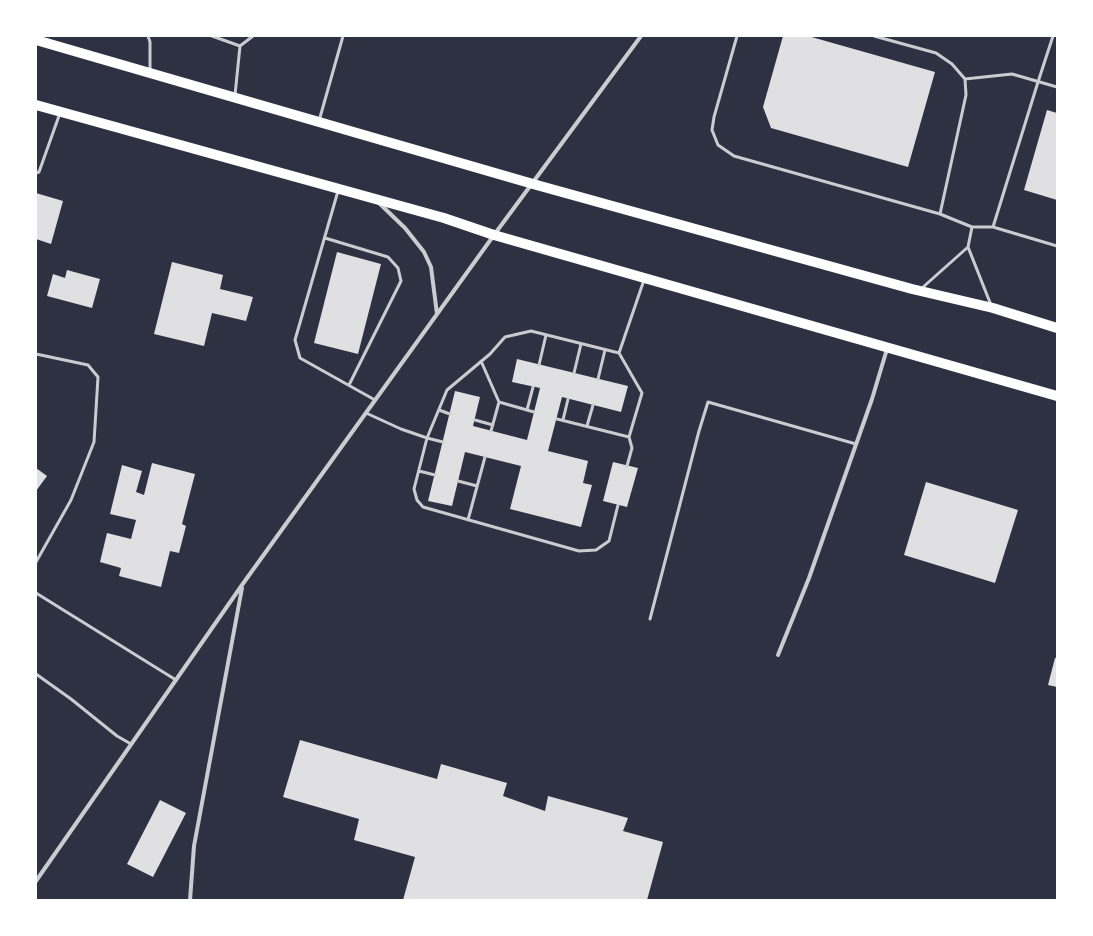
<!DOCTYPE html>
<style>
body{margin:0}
#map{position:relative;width:1093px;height:936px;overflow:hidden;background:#2d3142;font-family:Lato,sans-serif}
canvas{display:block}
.frame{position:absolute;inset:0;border:37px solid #fff;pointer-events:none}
</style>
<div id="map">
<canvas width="1093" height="936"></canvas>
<div class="frame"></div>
</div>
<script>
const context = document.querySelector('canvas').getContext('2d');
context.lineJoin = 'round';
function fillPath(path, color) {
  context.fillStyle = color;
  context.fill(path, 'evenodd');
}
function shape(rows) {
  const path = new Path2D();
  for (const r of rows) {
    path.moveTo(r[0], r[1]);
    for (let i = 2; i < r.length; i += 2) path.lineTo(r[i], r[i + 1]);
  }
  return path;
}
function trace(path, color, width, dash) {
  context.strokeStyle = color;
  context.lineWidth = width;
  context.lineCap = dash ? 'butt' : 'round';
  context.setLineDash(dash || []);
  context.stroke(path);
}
const building = shape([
 [783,36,808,36,935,72,908,167,771,128,763,107],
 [1047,110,1057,113,1057,200,1024,190],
 [36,193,63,201,51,244,36,239],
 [337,252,381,264,358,354,314,343],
 [172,262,223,275,220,289,253,297,246,321,212,313,204,346,154,334],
 [67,270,100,279,92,308,47,296,53,274,65,278],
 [517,359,628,386,621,412,562,397,548,451,588,461,583,483,592,485,581,527,510,509,521,466,465,452,452,506,428,501,455,391,480,397,473,426,527,440,540,388,512,382],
 [613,462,638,468,627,507,603,501],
 [152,463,195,474,182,524,186,526,179,553,170,551,161,587,119,576,121,568,100,562,107,533,131,539,136,520,110,514,122,465,142,471,136,492,144,495],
 [36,468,47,476,36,491],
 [926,482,1018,510,995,583,904,555],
 [1055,658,1057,658,1057,687,1048,685],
 [300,740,437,779,441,764,507,783,503,796,545,811,548,796,628,818,623,831,663,842,647,900,403,900,415,857,354,840,359,819,283,797],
 [160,800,186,813,153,877,127,864]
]);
const service = shape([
 [148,36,150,42,150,71],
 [212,36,240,46],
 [737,36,714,117,712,130,718,145,734,156,940,214],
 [874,36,936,53,952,64,965,79,966,95,940,214,972,227,968,247,991,305],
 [1053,36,1038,82,993,227,1057,246],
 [965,79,1012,74,1057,87],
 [235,95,240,46,253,36],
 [319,121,343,36],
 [36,173,39,172,60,113],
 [338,191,295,340,300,358,375,400],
 [972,227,993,227],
 [325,238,388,257,398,268,401,281,349,385],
 [922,288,968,247],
 [36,354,88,365,98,377,94,442,71,500,36,562],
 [481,361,499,402,491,431],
 [539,365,546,335],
 [574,373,581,344],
 [598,379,605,350],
 [499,402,534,412],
 [439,410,450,414],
 [527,410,533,387],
 [366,413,401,429,427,438,447,390,490,354,505,337,531,331,619,353,644,280],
 [557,419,629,437,642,393,619,353],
 [475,420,493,425],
 [563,420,568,399],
 [587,426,593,405],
 [443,442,427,438,414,489,417,500,423,507,579,551,596,550,609,541,618,505],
 [627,466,632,448,629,437],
 [419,471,435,475],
 [458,481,477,486],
 [468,520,485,457],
 [36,593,176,680],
 [650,619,699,431,708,402,856,444],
 [36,674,71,699,117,736,131,744]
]);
const minor = shape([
 [379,203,405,228,424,252,431,267,437,314],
 [778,655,809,578,872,399,887,349],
 [36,881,242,585,494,235,641,36],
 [190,900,194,846,242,588]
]);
const primary = shape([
 [36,40,533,184,912,289,993,308,1057,328],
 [36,105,444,218,494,235,1057,396]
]);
fillPath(building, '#e0e0e3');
trace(service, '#caccd0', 3);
trace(minor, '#caccd0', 4);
trace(primary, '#fff', 10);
</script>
